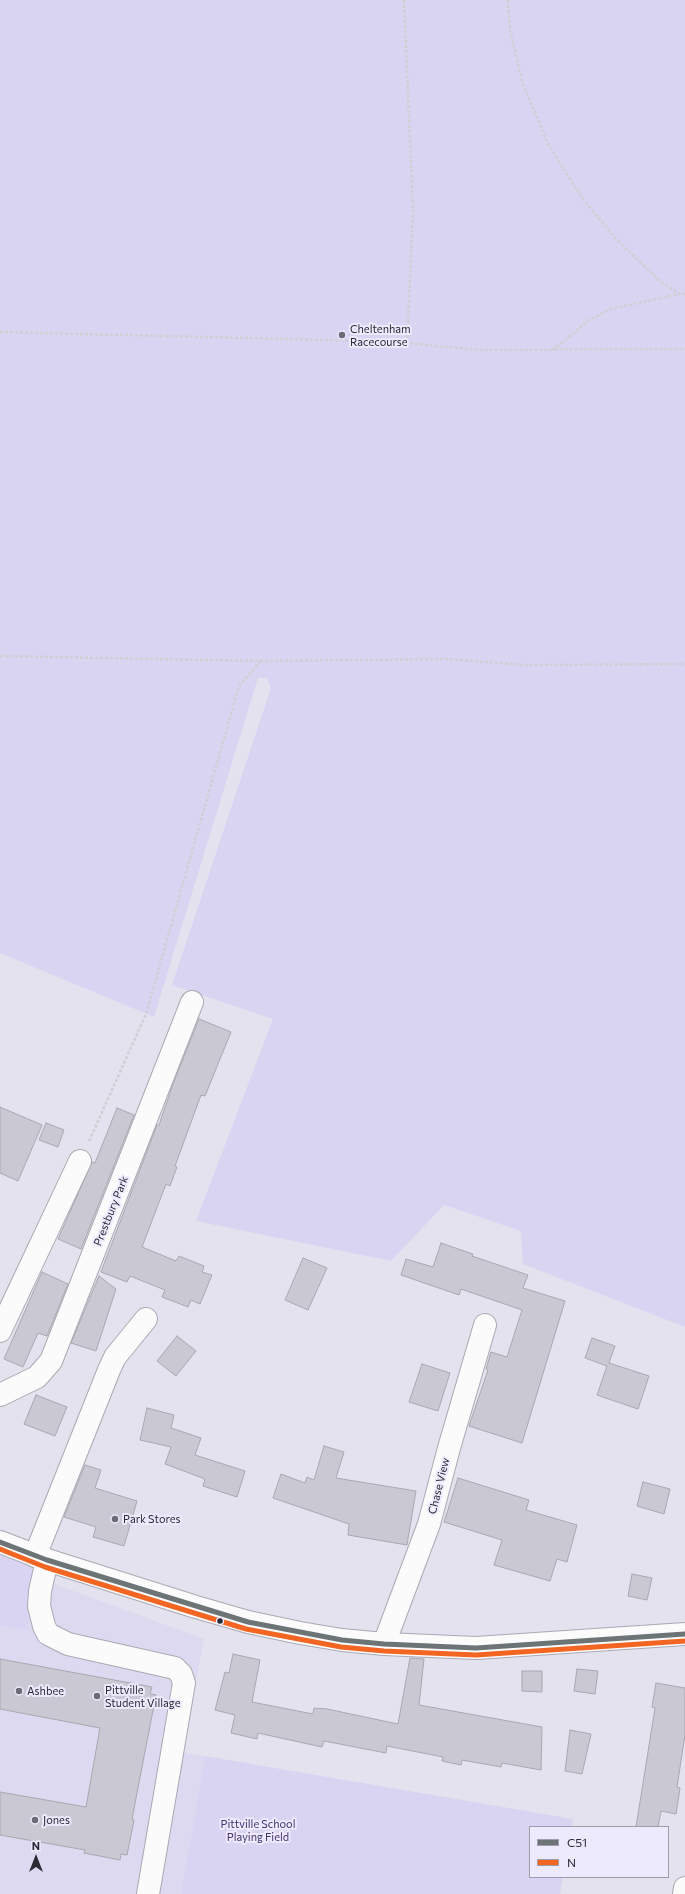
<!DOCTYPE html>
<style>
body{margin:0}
#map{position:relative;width:685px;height:1894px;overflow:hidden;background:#e4e2ee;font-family:Commissioner,sans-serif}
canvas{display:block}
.legend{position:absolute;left:529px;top:1826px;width:140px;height:52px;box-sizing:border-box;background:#edeafe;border:1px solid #9f9dad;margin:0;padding:5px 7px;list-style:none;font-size:12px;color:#2b2933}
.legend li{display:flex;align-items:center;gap:8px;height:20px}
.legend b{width:20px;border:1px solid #9f9dad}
.north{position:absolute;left:16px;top:1838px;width:40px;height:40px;-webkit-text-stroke:3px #edeafe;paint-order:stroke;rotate:0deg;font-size:11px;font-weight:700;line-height:16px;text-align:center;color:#2b2933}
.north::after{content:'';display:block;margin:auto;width:14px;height:18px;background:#2b2933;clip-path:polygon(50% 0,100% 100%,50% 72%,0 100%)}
</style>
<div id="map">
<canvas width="685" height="1894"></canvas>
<ul class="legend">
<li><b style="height:5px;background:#6c7476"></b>C51</li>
<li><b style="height:5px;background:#f26522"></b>N</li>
</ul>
<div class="north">N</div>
</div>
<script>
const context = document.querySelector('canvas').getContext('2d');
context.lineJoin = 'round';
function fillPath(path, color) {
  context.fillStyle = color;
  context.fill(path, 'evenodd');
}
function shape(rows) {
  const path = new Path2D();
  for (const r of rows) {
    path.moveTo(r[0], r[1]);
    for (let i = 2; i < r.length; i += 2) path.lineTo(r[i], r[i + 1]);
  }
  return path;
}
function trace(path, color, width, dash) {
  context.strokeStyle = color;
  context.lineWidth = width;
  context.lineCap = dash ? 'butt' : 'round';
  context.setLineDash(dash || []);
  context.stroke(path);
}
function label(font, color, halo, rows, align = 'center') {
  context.font = font + ' Commissioner,sans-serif';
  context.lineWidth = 4;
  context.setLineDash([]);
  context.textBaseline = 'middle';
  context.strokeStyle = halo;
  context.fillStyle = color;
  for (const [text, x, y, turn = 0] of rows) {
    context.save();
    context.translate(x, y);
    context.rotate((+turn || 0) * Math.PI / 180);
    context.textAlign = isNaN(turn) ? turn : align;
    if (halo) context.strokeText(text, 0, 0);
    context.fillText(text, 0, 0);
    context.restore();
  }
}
const built = shape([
 [0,1564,204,1639,182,1753,205,1756,181,1894,0,1894]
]);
const green = shape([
 [0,0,685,0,685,1327,523,1264,521,1231,444,1205,391,1261,196,1221,273,1019,172,985,271,688,267,678,258,678,154,1017,0,953],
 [0,1542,47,1560,27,1630,0,1625],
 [205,1756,573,1819,572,1827,530,1827,530,1877,563,1877,560,1894,181,1894]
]);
const building = shape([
 [199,1019,231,1032,205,1096,201,1095,175,1166,177,1167,170,1186,166,1184,142,1247,176,1261,179,1256,204,1266,202,1272,212,1275,200,1304,191,1300,188,1307,162,1297,165,1290,130,1276,127,1282,101,1272,157,1125,159,1125,173,1084,199,1019],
 [0,1107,42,1125,18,1181,0,1173,0,1107],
 [117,1108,134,1115,81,1249,58,1239,92,1162,95,1163,117,1108],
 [46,1123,64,1130,58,1147,39,1140,46,1123],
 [441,1243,473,1254,472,1256,528,1275,523,1288,565,1301,522,1443,469,1426,488,1370,486,1369,491,1352,507,1357,522,1310,461,1289,459,1295,401,1275,406,1259,433,1267,441,1243],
 [303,1258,327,1268,308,1310,285,1300,303,1258],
 [42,1272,68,1284,47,1336,38,1333,23,1367,4,1359,42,1272],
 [99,1276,116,1289,96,1351,71,1343,99,1276],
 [177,1336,196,1351,176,1376,157,1361,177,1336],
 [592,1338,615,1346,609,1363,649,1376,638,1409,597,1395,607,1366,585,1358,592,1338],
 [422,1364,450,1373,438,1411,409,1402,422,1364],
 [36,1395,67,1407,55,1436,24,1424,36,1395],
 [147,1408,174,1415,171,1428,201,1438,195,1455,245,1471,237,1497,203,1486,205,1479,165,1464,171,1447,140,1440,147,1408],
 [324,1446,344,1452,336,1478,416,1491,407,1545,348,1535,349,1524,273,1498,281,1474,305,1483,307,1477,314,1480,324,1446],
 [85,1465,101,1470,95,1488,137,1501,124,1546,93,1537,96,1527,64,1517,85,1465],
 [458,1478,529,1500,526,1510,577,1525,567,1562,557,1559,550,1581,494,1565,502,1540,444,1522,458,1478],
 [643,1482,670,1489,664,1514,637,1506,643,1482],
 [632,1574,652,1578,647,1600,628,1596,632,1574],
 [233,1654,260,1660,252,1702,313,1714,314,1708,327,1709,398,1724,410,1658,424,1659,419,1705,542,1727,541,1770,502,1763,501,1767,462,1760,461,1765,442,1761,443,1757,387,1746,386,1753,324,1741,322,1747,258,1733,257,1739,231,1733,235,1715,215,1710,225,1672,229,1673,233,1654],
 [0,1659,152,1687,150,1694,156,1695,141,1772,132,1819,134,1820,127,1855,121,1854,120,1860,84,1853,85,1850,0,1835,0,1792,86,1807,100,1728,0,1709,0,1659],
 [577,1669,598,1671,595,1694,574,1691,577,1669],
 [522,1671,542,1671,542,1692,522,1691,522,1671],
 [656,1683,685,1688,685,1735,677,1787,680,1788,676,1814,661,1811,658,1827,636,1827,655,1708,652,1707,656,1683],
 [570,1730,591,1734,582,1774,565,1771,570,1730]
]);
const path = shape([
 [404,0,413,211,407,343],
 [508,0,510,30,522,81,547,142,582,198,617,240,660,281,679,294],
 [0,332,370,341,407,343,480,350,685,349],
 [553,350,589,320,611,309,679,294,685,294],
 [0,656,261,661,448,659,526,665,685,664],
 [89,1141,146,1014,239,686,260,662]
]);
const minor = shape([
 [0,1331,80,1161],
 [0,1395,37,1377,51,1361,192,1002],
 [35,1556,109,1370,115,1357,146,1319],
 [47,1560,40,1591,39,1606,44,1626,48,1634,68,1644,175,1668,181,1674,184,1683,148,1894],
 [384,1644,429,1524,449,1448,485,1325],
 [684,1894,685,1888]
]);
const major = shape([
 [0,1542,47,1560,196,1607,248,1622,300,1633,342,1640,384,1644,476,1648,685,1634]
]);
const bus1 = shape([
 [0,1542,47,1560,248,1622,342,1640,384,1644,476,1648,685,1634]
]);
const bus2 = shape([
 [0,1549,45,1567,246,1629,341,1647,384,1651,476,1655,685,1641]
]);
const markers = [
 [342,335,4,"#6c6a74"],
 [115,1519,4,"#6c6a74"],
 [220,1621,3.5,"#2b2933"],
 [19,1691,4,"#6c6a74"],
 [97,1696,4,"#6c6a74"],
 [35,1820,4,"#6c6a74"]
];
const poiNames = [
 ["Cheltenham",350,329],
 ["Racecourse",350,342],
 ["Park Stores",123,1519],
 ["Pittville",105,1690],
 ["Student Village",105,1703],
 ["Ashbee",27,1691],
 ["Jones",43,1820]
];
const streetNames = [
 ["Prestbury Park",111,1211,-68],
 ["Chase View",439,1486,-76]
];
const parkNames = [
 ["Pittville School",258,1824],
 ["Playing Field",258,1837]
];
fillPath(built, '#ddd9f0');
fillPath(green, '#dad4f3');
fillPath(building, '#cac8d2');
trace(building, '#a9a7b0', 1);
trace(minor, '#aaa9b2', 24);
trace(major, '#aaa9b2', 24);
trace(path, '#d0cfd3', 2.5, [3, 2]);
trace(minor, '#fbfbfc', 22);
trace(major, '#fbfbfc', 22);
trace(bus1, '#6c7476', 5);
trace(bus2, '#f26522', 5);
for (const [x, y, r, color] of markers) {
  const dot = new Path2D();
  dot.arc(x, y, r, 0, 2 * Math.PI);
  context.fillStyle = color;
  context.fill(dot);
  trace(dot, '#edeafe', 1.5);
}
label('11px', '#2b2933', '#edeafe', poiNames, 'left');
label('11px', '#2b2933', '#edeafe', streetNames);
label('11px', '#41316c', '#edeafe', parkNames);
</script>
